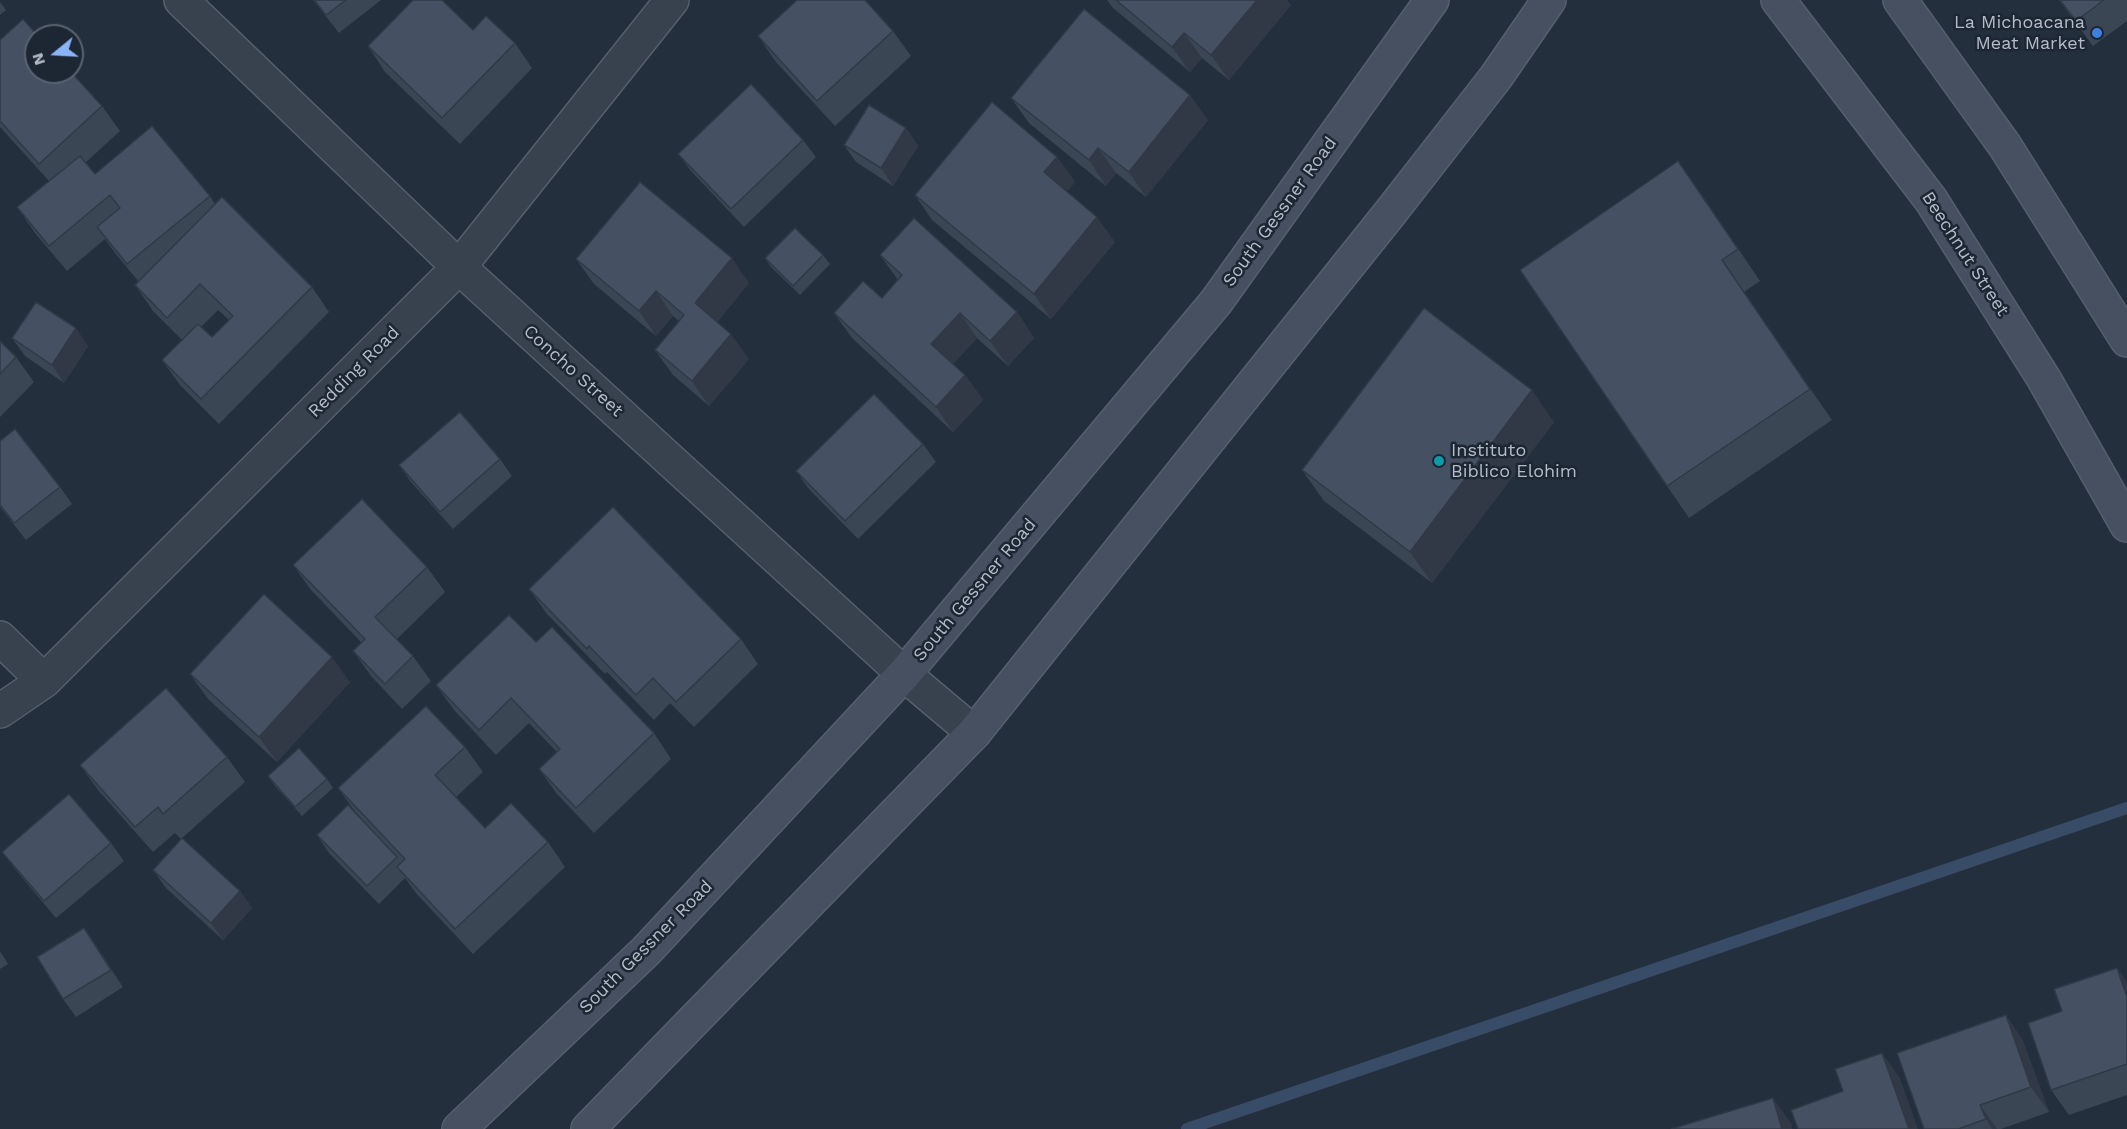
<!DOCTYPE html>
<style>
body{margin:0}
#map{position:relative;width:2127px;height:1129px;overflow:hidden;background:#242f3e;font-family:"Work Sans",sans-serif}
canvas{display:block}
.north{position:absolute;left:24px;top:24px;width:60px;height:60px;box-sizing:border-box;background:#1d2633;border:2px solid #59626f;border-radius:50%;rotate:252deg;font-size:16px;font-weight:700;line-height:24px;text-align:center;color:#b4bcc9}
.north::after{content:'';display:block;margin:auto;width:21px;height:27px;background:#8ab4f8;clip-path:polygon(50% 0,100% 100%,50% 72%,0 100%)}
</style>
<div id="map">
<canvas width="2127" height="1129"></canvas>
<div class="north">N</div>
</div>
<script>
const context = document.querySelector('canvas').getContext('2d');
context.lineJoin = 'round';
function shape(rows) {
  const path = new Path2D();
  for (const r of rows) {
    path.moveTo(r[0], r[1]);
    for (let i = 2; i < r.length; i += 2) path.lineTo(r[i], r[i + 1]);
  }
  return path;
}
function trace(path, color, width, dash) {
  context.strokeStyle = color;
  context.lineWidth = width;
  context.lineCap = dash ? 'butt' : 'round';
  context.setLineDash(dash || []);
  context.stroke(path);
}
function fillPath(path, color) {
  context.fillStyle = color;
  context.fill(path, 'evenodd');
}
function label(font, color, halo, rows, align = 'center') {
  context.font = font + ' "Work Sans",sans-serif';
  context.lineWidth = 5;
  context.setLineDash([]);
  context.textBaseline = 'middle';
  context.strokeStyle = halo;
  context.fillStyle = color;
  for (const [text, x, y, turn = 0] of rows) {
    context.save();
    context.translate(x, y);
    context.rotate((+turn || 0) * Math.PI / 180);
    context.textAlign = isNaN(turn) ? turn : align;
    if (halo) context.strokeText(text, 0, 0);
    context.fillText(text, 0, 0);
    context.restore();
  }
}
const stream = shape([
 [1187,1129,2127,808]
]);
const minor = shape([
 [181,0,459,267,904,674,974,733],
 [0,638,44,681],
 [0,711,44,681,459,267,672,0]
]);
const secondary = shape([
 [1778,0,1931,200,2044,379,2127,525],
 [1900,0,2005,146,2127,340],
 [459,1129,646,951,904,674,1216,302,1432,0],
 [588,1129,974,733,1390,213,1496,77,1549,0]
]);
const wall = shape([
 [313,0,381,0,339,33],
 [1107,0,1287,0,1291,5,1229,80,1202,58,1190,72,1113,8],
 [2059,0,2127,0,2127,21,2093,46],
 [0,2,6,10,0,15],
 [473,30,515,43,532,68,460,144,385,72,368,46],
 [893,31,911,56,835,126,776,62,758,36],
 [0,40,102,106,120,131,85,163,95,174,210,196,215,204,312,287,329,312,219,424,180,385,162,360,182,340,153,311,135,285,139,282,115,253,105,239,67,271,35,233,17,207,49,181,0,127],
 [218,310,229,320,212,337,201,327],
 [1011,98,1208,120,1146,197,1116,173,1106,186,1029,123],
 [906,128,918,146,893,186,856,162,844,145],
 [803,140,816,157,744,227,691,171,678,154],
 [1057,157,1075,182,1067,191,1115,242,1051,319,932,220,915,195],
 [1700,192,1760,281,1744,292,1832,420,1689,518,1667,486],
 [823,255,830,264,800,295,771,267,765,258],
 [880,255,1017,312,1034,338,1008,366,977,338,953,364,965,375,983,400,953,432,852,338,834,313,882,298,898,280],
 [576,259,749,283,717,322,749,359,709,406,673,375,655,350,679,321,673,316,656,336,594,284],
 [12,338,88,346,64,383,25,356],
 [0,341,16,357,34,382,0,417],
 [1554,422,1432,583,1324,501,1302,470],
 [0,441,60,487,72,504,26,540,0,507],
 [923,444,936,462,858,539,809,489,796,471],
 [500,459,512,476,453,529,411,482,399,465],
 [293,565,427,567,445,592,397,639,413,656,431,681,402,709,371,676,353,651,361,642,311,590],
 [529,589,741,639,758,664,694,727,670,703,654,720,607,672,605,674,547,614],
 [536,642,654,733,671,759,594,833,557,794,539,769,557,752,529,723,496,755,454,710,436,685],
 [190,674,350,682,277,762,208,699],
 [465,747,483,772,456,797,485,828,548,842,565,867,473,954,415,892,405,878,379,904,329,853,317,835,390,850,356,813,338,788],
 [227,757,245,782,181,839,175,833,153,852,98,790,80,765],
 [268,776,327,779,333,788,302,816,274,785],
 [111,843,124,861,56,918,15,869,2,852],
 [153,870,240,891,252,908,223,940,166,888],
 [96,945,123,987,76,1017,63,999],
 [0,951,8,964,0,969],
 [2127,982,2127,1095,2069,1115,2051,1090,2062,1011],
 [2006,1015,2023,1041,2049,1112,2001,1129,1924,1129]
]);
const shadedWall = shape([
 [1257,0,1287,0,1291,5,1229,80,1211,55],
 [1184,33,1202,58,1190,72,1172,47],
 [1190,95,1208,120,1146,197,1129,172],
 [906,128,918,146,893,186,881,168],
 [1098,148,1116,173,1106,186,1089,160],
 [1057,157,1075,182,1062,197,1044,172],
 [1678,161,1700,192,1760,281,1738,249],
 [1097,217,1115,242,1051,319,1034,294],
 [732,258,749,283,712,329,695,303],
 [1722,260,1832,420,1810,389],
 [656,291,673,316,656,336,639,311],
 [1017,312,1034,338,1008,366,990,341],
 [960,313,977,338,949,369,931,344],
 [76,328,88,346,64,383,52,365],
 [731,334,749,359,709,406,692,381],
 [965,375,983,400,953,432,936,407],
 [1532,390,1554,422,1432,583,1410,552],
 [332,657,350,682,277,762,259,737],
 [240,891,252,908,223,940,211,923],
 [84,928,96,945,123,987,111,970],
 [2117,968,2127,982,2127,997],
 [2006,1015,2023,1041,2049,1112,2031,1087],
 [1882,1053,1900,1078,1918,1129,1909,1129],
 [1773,1098,1791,1123,1792,1129,1782,1129],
 [1980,1105,1997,1129,1992,1129,1986,1119]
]);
const building = shape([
 [314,0,346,0,326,15,314,0],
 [413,0,442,0,473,30,486,16,515,43,442,118,368,46,413,0],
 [797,0,865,0,893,31,817,101,758,36,797,0],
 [1116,0,1257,0,1211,55,1184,33,1172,47,1116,0],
 [2060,0,2104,0,2076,21,2060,0],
 [1084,9,1190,95,1129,172,1098,148,1089,160,1011,98,1084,9],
 [23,19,38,36,36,36,36,72,71,72,102,106,39,164,0,121,0,40,23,19],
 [751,84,803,140,731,209,678,154,751,84],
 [992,102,1057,157,1044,172,1097,217,1034,294,915,195,992,102],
 [869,105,906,128,881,168,844,145,869,105],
 [152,126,210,196,127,264,97,227,120,208,110,195,49,246,17,207,80,156,95,174,152,126],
 [1678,161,1738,249,1722,260,1810,389,1667,486,1520,270,1678,161],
 [640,182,732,258,695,303,731,334,692,381,655,350,684,315,656,291,639,311,576,259,640,182],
 [222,197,312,287,201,399,162,360,198,324,212,337,233,316,200,284,167,318,135,285,222,197],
 [914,218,1017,312,990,341,960,313,931,344,965,375,936,407,834,313,863,281,882,298,902,275,880,255,914,218],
 [795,228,823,255,793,286,765,258,795,228],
 [36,302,76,328,52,365,12,338,36,302],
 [1424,308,1532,390,1410,552,1302,470,1424,308],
 [0,341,16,357,0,374,0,341],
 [874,394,923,444,845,521,796,471,874,394],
 [460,412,500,459,440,512,399,465,460,412],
 [15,429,60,487,14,523,0,505,0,441,15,429],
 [362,499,427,567,375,617,413,656,385,684,353,651,365,639,293,565,362,499],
 [613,507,741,639,676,702,653,678,636,695,589,646,587,649,529,589,613,507],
 [264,594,332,657,259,737,190,674,264,594],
 [509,615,536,642,552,627,654,733,576,808,539,769,560,749,511,698,479,730,436,685,509,615],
 [166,688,227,757,163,814,158,807,135,827,80,765,166,688],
 [426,706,465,747,435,775,485,828,511,803,548,842,455,929,397,867,405,859,338,788,426,706],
 [299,748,327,779,295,807,268,776,299,748],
 [69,794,111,843,44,901,2,852,69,794],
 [348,805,397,857,367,886,317,835,348,805],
 [182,838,240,891,211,923,153,870,182,838],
 [84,928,111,970,63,999,37,957,84,928],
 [2117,968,2127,997,2127,1064,2051,1090,2028,1023,2062,1011,2054,989,2117,968],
 [2006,1015,2031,1087,1980,1105,1986,1119,1958,1129,1924,1129,1897,1053,2006,1015],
 [1882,1053,1909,1129,1798,1129,1791,1110,1843,1091,1835,1069,1882,1053],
 [1773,1098,1782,1129,1671,1129,1773,1098]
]);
const markers = [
 [2097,33,6,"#3f7fe0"],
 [1439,461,6,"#0f9aa8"]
];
const poiNames = [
 ["La Michoacana",2085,23],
 ["Meat Market",2085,44],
 ["Instituto",1451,451,"left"],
 ["Biblico Elohim",1451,472,"left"]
];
const streetNames = [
 ["South Gessner Road",1280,212,-54],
 ["Beechnut Street",1965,254,57],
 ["Concho Street",573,371,42],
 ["Redding Road",354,372,-45],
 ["South Gessner Road",975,590,-50],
 ["South Gessner Road",646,947,-45]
];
trace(stream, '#394c67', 12);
trace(minor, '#565f6c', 36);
trace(secondary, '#565f6c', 36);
trace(minor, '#38414e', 33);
trace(secondary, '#465061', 33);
fillPath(wall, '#3b4654');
fillPath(shadedWall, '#303945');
fillPath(building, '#455162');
trace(building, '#303945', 1.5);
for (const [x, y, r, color] of markers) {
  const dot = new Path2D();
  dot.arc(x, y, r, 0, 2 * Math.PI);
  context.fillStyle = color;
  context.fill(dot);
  trace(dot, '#1d2633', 2);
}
label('18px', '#b4bcc9', '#1d2633', poiNames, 'right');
label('18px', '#b4bcc9', '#1d2633', streetNames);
</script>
